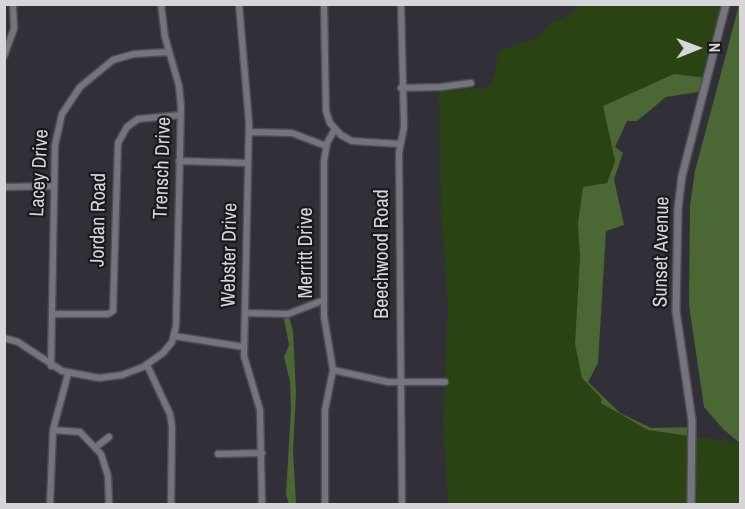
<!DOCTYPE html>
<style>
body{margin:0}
#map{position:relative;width:745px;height:509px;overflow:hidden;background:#313038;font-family:"Archivo Narrow",sans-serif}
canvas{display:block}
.frame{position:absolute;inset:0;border:6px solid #d6d5da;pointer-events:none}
.north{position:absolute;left:667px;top:18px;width:60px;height:60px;-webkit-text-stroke:4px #19181c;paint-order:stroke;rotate:89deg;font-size:16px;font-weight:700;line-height:24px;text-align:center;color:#d6d5da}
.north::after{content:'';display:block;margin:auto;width:21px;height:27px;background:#d6d5da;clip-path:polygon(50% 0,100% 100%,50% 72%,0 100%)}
</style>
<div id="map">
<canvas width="745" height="509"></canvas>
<div class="frame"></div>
<div class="north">N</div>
</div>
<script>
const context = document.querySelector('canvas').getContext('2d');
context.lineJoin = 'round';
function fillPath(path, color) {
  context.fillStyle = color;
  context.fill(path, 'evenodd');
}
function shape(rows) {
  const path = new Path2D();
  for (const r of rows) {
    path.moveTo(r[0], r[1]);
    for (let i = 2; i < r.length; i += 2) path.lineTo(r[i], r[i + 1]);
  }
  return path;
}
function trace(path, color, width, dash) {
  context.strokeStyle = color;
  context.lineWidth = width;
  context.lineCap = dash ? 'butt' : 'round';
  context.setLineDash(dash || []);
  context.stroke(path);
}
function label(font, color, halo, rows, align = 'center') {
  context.font = font + ' "Archivo Narrow",sans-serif';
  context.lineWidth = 4.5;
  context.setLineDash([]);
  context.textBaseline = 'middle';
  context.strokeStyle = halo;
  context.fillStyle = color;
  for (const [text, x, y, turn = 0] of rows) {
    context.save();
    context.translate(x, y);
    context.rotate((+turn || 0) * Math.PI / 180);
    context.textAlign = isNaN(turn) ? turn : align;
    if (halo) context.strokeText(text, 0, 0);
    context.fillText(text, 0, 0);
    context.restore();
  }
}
const green = shape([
 [583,5,726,5,707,78,697,78,603,106,615,161,607,183,583,188,579,213,581,369,583,379,603,399,602,403,648,430,740,443,740,504,448,504,443,422,448,304,441,213,439,91,466,83,472,89,488,88,496,72,498,51,539,37,551,23,561,20]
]);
const forest = shape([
 [739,5,740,5,740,443,724,430,704,407,689,305,690,205,695,171],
 [674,74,707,78,704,91,666,97,637,121,627,121,615,147,623,153,614,179,624,225,606,231,598,363,588,382,620,413,651,428,692,427,693,435,697,437,648,430,601,403,602,399,582,378,575,344,580,257,578,223,583,187,607,183,615,161,603,106],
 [283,314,291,314,289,317,293,331,296,393,293,450,296,504,289,504,286,494,291,409,290,381,284,357,289,345]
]);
const minor = shape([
 [239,4,249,123,244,356,260,410,262,504],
 [324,4,326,111,330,123,341,135,352,141,400,144],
 [401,4,404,127,399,153,402,504],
 [4,56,14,29,13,4],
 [401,88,441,87,471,83],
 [249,132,292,133,326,146],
 [179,161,248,163],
 [4,187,54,186],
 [245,313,288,314,324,300],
 [52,314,108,314,113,311,118,143,127,127,138,119,181,115],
 [174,336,244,347],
 [4,338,18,342,62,371,99,378,122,375,143,367,163,353,172,342,176,326,181,107,179,86,165,37,161,4],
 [147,365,170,414,172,427,171,504],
 [51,366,55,145,62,114,80,87,113,60,134,54,168,52],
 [333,370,388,382,445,382],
 [53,430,80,432,101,454,108,476,109,504],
 [96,447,109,437],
 [218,454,262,453],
 [50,504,53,430,68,374],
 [325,504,325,410,333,370,324,316,324,161,327,143,335,129]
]);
const tertiary = shape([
 [691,504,692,420,676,311,678,208,682,176,726,4]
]);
const streetNames = [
 ["Trensch Drive",163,168,-88],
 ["Lacey Drive",40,173,-87],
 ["Jordan Road",99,220,-89],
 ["Sunset Avenue",662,252,-89],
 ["Merritt Drive",307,253,-90],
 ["Beechwood Road",383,254,-90],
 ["Webster Drive",230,255,-89]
];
fillPath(green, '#2b4312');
fillPath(forest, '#4b6733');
trace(minor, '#4e4d53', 9);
trace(tertiary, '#4e4d53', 10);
trace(minor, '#75747d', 6);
trace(tertiary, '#75747d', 7);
label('20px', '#d6d5da', '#19181c', streetNames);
</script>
